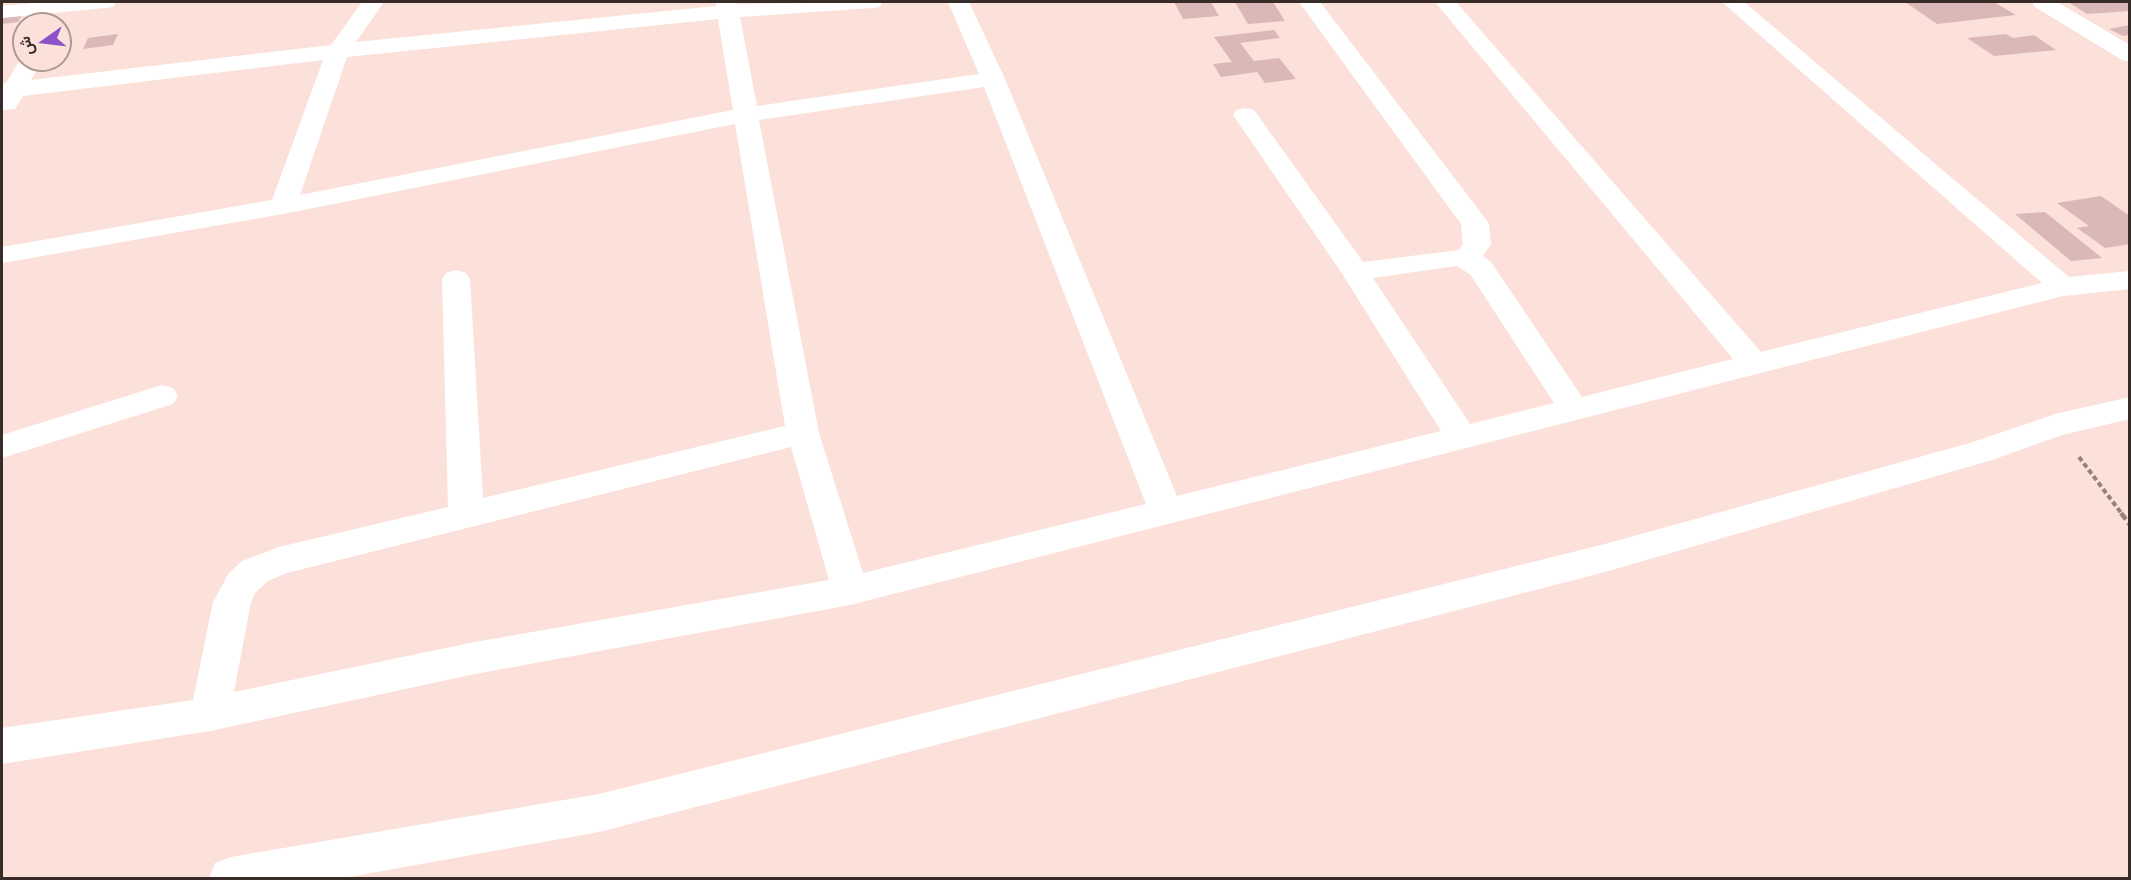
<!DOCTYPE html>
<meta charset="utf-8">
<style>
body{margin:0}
#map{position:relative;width:2131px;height:880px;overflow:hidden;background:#fce1da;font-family:"Public Sans",Vazirmatn,sans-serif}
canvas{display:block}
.frame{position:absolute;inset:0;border:3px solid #382c28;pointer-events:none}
.north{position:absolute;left:12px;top:12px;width:60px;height:60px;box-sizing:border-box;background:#fce1da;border:2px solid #ae9993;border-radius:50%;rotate:256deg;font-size:16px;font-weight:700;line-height:24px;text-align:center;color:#382c28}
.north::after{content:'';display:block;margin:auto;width:21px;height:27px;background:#8f52c9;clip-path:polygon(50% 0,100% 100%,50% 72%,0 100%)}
</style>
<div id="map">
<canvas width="2131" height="880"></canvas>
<div class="frame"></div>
<div class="north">ش</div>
</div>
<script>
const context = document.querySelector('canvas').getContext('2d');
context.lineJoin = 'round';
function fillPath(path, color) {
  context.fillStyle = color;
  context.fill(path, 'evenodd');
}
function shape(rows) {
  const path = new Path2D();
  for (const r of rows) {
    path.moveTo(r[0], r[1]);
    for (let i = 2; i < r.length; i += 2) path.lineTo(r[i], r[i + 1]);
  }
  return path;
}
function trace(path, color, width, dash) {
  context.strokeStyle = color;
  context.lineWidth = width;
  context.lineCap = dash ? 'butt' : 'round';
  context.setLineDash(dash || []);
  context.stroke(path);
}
const building = shape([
 [1174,2,1211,2,1219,16,1183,19],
 [1235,2,1273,2,1285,21,1248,24],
 [1905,2,1994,2,2016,15,1937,24],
 [2068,2,2130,2,2130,11,2087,14],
 [23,14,18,22,2,24,2,17],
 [2130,25,2130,35,2123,36,2109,29],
 [1274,30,1280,38,1240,43,1254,61,1279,58,1296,79,1265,83,1257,72,1221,77,1213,64,1232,62,1214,37],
 [118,34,113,45,83,49,88,38],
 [2006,34,2013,38,2034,35,2056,50,1994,56,1967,38],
 [2101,196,2130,216,2130,244,2105,248,2077,228,2089,226,2057,203],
 [2045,212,2102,258,2071,261,2015,214]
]);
const pathFar1 = shape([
 [2079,457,2122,514]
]);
const path = shape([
 [2121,513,2130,525]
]);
const minor = shape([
 [43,2,116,2,113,7,105,8,2,18,2,6,43,2],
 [362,2,384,2,356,42,716,6,716,2,736,2,737,4,882,2,880,7,872,8,740,17,757,106,979,74,948,2,969,2,1005,79,1177,496,1441,431,1341,272,1233,115,1236,110,1245,108,1254,110,1363,262,1459,250,1463,244,1461,224,1299,2,1320,2,1485,218,1489,224,1491,244,1483,256,1491,262,1582,397,1733,359,1435,2,1456,2,1761,352,2042,283,1722,2,1744,2,2069,277,2130,271,2130,289,2063,296,850,605,475,674,210,731,2,764,2,728,193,700,213,602,229,573,242,561,279,547,448,507,442,279,446,273,456,270,466,273,470,279,483,498,785,426,735,124,283,214,2,263,2,247,272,200,323,60,23,96,15,109,2,110,2,84,6,83,23,55,24,60,43,60,31,80,331,45,362,2],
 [718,19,733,110,300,195,347,57,718,19],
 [984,87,1146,504,863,573,819,433,759,120,984,87],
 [1456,266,1470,274,1554,403,1470,424,1373,278,1456,266],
 [791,447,829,580,475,642,234,692,251,602,255,593,268,581,287,573,791,447],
 [2032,2,2057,2,2130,45,2130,62,2122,60,2035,7,2032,2],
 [162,385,173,388,178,396,173,404,2,458,2,435,162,385],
 [2130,397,2130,419,2062,435,1992,460,1605,572,599,832,343,878,209,878,215,863,231,857,599,794,1605,544,1970,443,2055,414,2130,397]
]);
fillPath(building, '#dab8b8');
trace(pathFar1, '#96827d', 4, [5, 3]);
trace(path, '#96827d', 4.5, [8, 4]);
fillPath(minor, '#fff');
</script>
